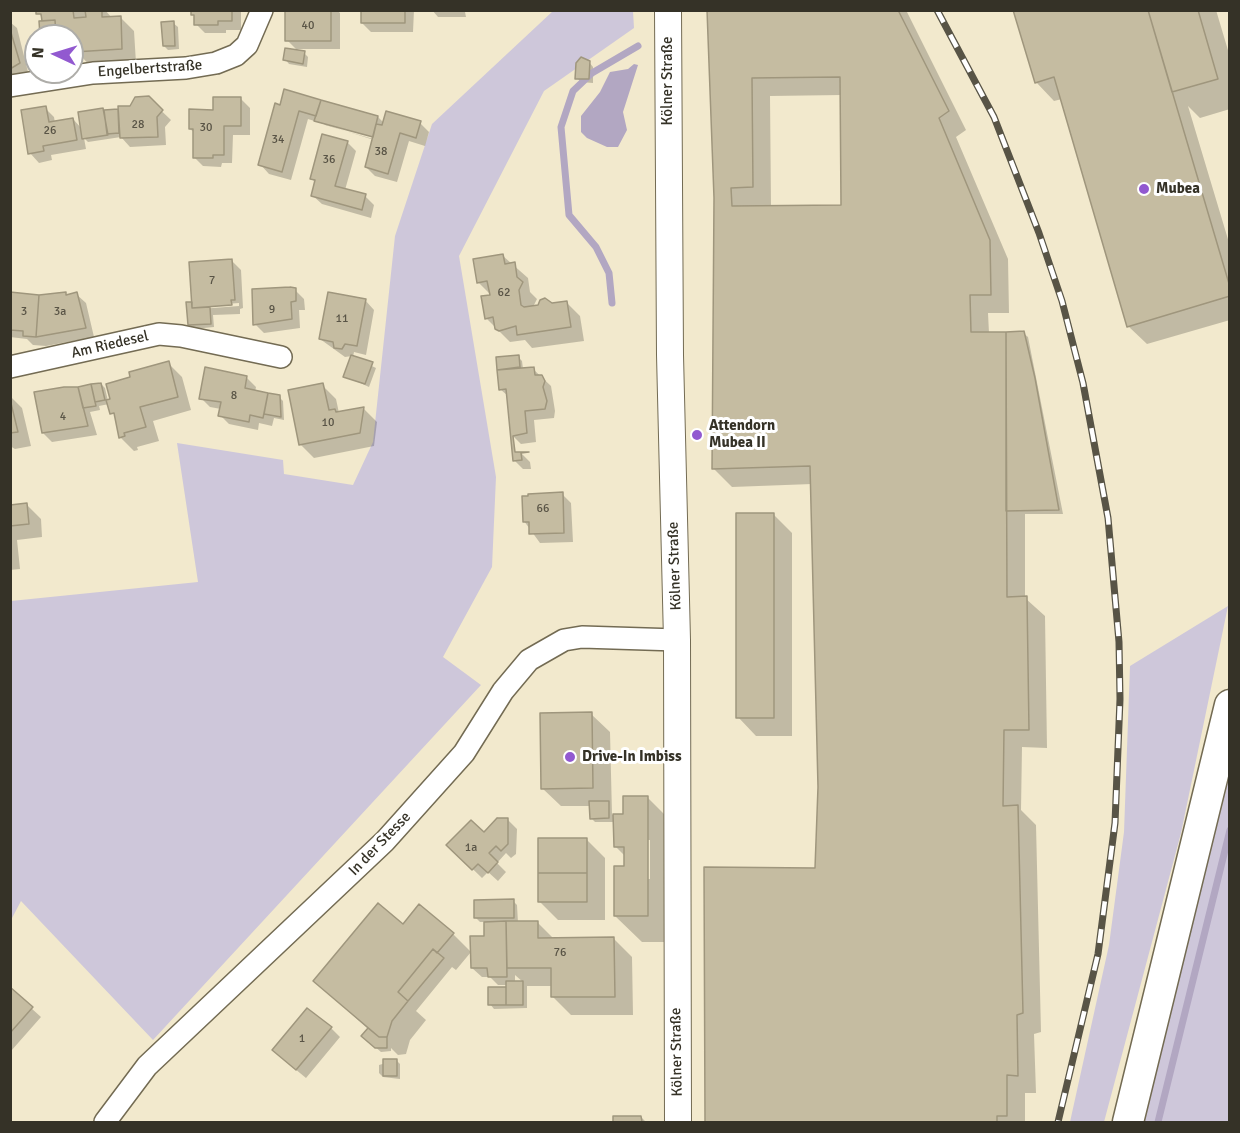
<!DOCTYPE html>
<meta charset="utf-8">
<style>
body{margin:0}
#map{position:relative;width:1240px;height:1133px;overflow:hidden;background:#f2e9cd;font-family:Signika,sans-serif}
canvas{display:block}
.frame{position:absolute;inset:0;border:12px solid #353227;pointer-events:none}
.north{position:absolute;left:24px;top:24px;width:60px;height:60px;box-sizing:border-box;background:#fff;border:2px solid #aeada9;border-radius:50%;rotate:274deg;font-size:16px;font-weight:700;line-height:24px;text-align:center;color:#353227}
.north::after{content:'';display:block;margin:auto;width:21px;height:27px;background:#9259d0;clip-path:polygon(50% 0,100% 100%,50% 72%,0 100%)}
</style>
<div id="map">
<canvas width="1240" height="1133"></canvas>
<div class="frame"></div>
<div class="north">N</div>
</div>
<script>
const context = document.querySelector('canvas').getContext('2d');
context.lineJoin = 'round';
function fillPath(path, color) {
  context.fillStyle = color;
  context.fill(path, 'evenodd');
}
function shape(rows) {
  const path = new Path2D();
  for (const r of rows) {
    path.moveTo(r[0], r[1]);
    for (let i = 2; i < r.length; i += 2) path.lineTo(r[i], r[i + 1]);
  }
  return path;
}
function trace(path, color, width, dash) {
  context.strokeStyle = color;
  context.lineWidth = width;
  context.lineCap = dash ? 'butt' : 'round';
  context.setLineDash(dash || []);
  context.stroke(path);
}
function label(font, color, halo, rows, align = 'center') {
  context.font = font + ' Signika,sans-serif';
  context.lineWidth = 6;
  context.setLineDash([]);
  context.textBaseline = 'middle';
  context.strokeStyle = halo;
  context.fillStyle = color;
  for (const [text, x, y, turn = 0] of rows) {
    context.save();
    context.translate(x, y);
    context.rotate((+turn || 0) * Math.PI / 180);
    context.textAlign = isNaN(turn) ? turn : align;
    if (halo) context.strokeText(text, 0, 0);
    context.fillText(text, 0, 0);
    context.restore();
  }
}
const green = shape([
 [553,11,633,11,634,28,544,91,459,256,496,477,492,567,443,657,481,685,153,1040,21,901,11,920,11,601,198,582,177,443,283,460,284,474,353,485,373,442,395,236,432,124],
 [1228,606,1181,833,1104,1122,1070,1122,1109,945,1124,832,1130,666],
 [1229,769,1229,1122,1144,1122]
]);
const water = shape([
 [634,64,638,65,623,112,627,130,618,147,607,147,587,138,581,132,581,116,600,92,610,72,628,69]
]);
const shadow = shape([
 [37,10,105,10,112,18,120,17,134,31,136,63,90,66,75,49,72,49,72,36,41,36,43,19],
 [193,10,241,10,241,30,226,30,226,33,205,33,196,24],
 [287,10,337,10,340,13,340,49,296,49,287,40],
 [363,10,414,10,413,32,371,32,362,23],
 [432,10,486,10,465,12,466,17,438,17],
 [708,10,906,10,966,130,956,137,1008,259,1009,313,988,313,989,333,1023,333,1028,337,1063,514,1025,514,1025,598,1045,616,1047,748,1022,747,1021,810,1036,825,1041,1032,1034,1034,1036,1093,1025,1093,1025,1122,707,1122,705,994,816,869,819,787,812,484,732,487,714,469,715,198],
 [842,95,842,206,771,207,770,96],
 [1015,10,1216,10,1230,57,1230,109,1200,118,1188,106,1230,246,1230,320,1147,344,1128,326,1062,99,1054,101,1036,82],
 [10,22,17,28,28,72,10,77],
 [173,23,178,27,179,49,168,50,164,46],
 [304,53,308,57,307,67,289,64,285,59],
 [589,62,593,67,593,83,581,82,577,78],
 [148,98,171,120,165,127,166,145,130,147,121,137,88,142,84,138,86,149,51,155,52,160,39,163,30,153,45,108,54,117,55,123,73,119,82,129,80,114,103,110,120,113],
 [241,99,250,108,250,135,233,135,232,163,222,163,221,167,203,166,194,157,195,133,190,129,215,111],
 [276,105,378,117,384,123,420,123,429,132,425,146,409,141,397,182,375,176,366,167,374,140,308,119,291,180,269,174,260,164],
 [325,122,380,138,380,141,325,125],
 [347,142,356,151,345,190,365,196,374,205,371,218,322,204,312,195,316,183,311,178],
 [503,256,528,278,530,292,537,299,533,307,566,302,580,316,584,341,532,348,525,340,510,342,486,318,492,296,478,282],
 [232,261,241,270,243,308,240,309,240,314,213,315,214,327,193,329,189,325,188,304,193,303],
 [239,303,239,306,200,309,200,306],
 [295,290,304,299,305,310,299,310,300,328,264,333,255,324],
 [10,294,48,297,76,294,86,303,94,337,46,346,33,345,27,339,10,337],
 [365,300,374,310,366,355,354,352,353,357,376,368,369,387,345,376,352,356,345,357,320,339],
 [518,357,522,361,523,369,533,369,551,386,555,411,554,418,534,420,536,442,521,444,512,435,508,396,500,389,498,359],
 [168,363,182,377,191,410,153,421,159,441,137,447,138,450,134,451,120,437,116,418,109,404,99,406,100,410,90,412,97,435,52,442,43,433,101,384,105,388,108,401,112,400,132,378],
 [247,378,256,387,255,392,279,397,283,401,284,420,274,418,272,426,259,423,258,430,229,424,220,415,221,409,210,407,201,398],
 [322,385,336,399,339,413,364,409,377,422,374,446,314,458,300,444],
 [10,396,22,408,31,446,15,449,10,446],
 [521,453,530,462,531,469,523,469,514,460],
 [562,494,571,503,573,542,540,543,524,521],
 [27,505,41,519,42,537,17,540,20,569,10,570,10,507],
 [773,514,792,533,792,736,756,736,738,717],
 [591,714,610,732,612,815,625,815,647,797,674,824,674,942,642,942,615,916,625,867,625,856,615,846,615,822,595,822,591,818,591,806,561,806,542,788],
 [647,840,650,840,650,879,647,879],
 [508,820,517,829,516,854,511,858,506,853,497,863,506,872,498,881,488,872,482,878,448,845,484,834],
 [586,839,605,858,605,920,558,920,540,902],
 [513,901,517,905,518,923,538,923,554,939,614,939,632,957,633,1015,571,1015,553,997,553,986,527,986,527,1008,494,1009,490,1004,507,985,498,985,490,977,482,977,472,968,485,938,485,922,480,922,476,918],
 [515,975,523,982,515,982],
 [403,926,453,934,471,952,456,970,452,967,416,1011,426,1020,410,1040,406,1054,398,1055,391,1048,391,1051,381,1052,367,1040,368,1029,315,981],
 [10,989,41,1017,11,1051,10,1051],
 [331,1028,340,1037,306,1078,283,1059],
 [396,1060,400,1064,400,1079,383,1077,379,1073,379,1065],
 [641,1117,646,1122,615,1122,615,1118]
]);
const stream = shape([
 [612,303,609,273,596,247,569,215,561,127,573,91,592,73,638,46],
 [1158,1122,1230,830]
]);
const building = shape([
 [36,10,73,10,74,18,86,17,85,10,102,10,102,17,121,16,122,49,74,52,73,35,56,36,55,20,42,21,41,14,36,14,36,10],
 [191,10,232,10,232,21,218,21,218,25,194,25,194,15,191,15,191,10],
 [285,10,331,10,331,41,285,41,285,10],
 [361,10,405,10,405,23,361,23,361,10],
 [707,10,898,10,949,111,939,118,990,240,991,295,970,295,971,332,1006,332,1007,597,1027,596,1029,730,1004,730,1003,806,1018,805,1023,1013,1017,1015,1018,1076,1007,1075,1007,1116,997,1116,997,1122,705,1122,704,867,815,868,818,787,810,466,712,469,714,198,707,10],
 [840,77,841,205,732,206,731,188,753,187,752,78,840,77],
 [1013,10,1148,10,1230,287,1230,296,1127,327,1054,77,1035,83,1013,10],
 [1148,10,1198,10,1218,79,1172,92,1148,10],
 [55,20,56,36,40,36,39,21,55,20],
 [174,21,175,46,163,46,161,22,174,21],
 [10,29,20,63,10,69,10,29],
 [285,48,305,51,303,64,283,60,285,48],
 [581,57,590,61,589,79,575,79,576,63,581,57],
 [284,89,321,100,316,116,299,111,282,172,258,165,275,103,280,105,284,89],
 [149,96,163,110,157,117,158,137,120,138,118,106,130,106,135,97,149,96],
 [213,97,241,97,241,126,224,126,224,155,213,155,213,158,193,158,193,129,189,129,189,109,213,110,213,97],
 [321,100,378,116,373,137,314,121,321,100],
 [46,106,49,122,73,118,77,140,43,146,44,151,28,154,21,110,46,106],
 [103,108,108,135,82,139,78,112,103,108],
 [118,109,119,133,107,134,104,110,118,109],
 [386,111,421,121,416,138,400,133,388,174,365,167,376,124,382,125,386,111],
 [322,134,348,141,335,186,366,194,362,210,311,196,315,180,310,179,322,134],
 [503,254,505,264,515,262,517,277,523,282,519,290,521,305,524,307,538,305,540,300,545,298,552,303,567,301,571,327,517,335,516,326,499,331,495,329,493,317,485,319,481,296,490,295,487,281,477,283,473,259,503,254],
 [232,259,235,300,231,300,232,305,192,308,189,262,232,259],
 [290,287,296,288,296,301,291,302,292,319,253,325,252,289,290,287],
 [10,292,39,295,36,337,23,336,23,331,10,330,10,292],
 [66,292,66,295,77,292,86,328,36,337,39,295,66,292],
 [328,292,366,299,357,346,345,344,342,349,334,348,333,342,319,339,328,292],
 [186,302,192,302,192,308,210,307,211,324,188,325,186,302],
 [1024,331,1035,378,1059,510,1006,511,1006,332,1024,331],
 [351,355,373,362,365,384,343,377,351,355],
 [519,355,520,367,497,370,496,357,519,355],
 [169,361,178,397,140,407,146,427,124,433,125,436,119,438,114,413,110,414,106,400,110,399,106,384,130,377,129,372,169,361],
 [205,367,247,376,245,388,268,393,263,418,250,415,249,422,218,416,221,402,199,399,205,367],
 [534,367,535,375,542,375,545,381,543,387,547,401,545,409,525,411,527,433,513,436,515,452,529,452,521,453,522,460,513,461,506,389,499,390,497,370,534,367],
 [101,383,105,400,95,402,91,384,101,383],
 [323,383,329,410,335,409,336,412,364,407,360,433,299,445,288,390,323,383],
 [91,384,96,406,83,408,78,387,91,384],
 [64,387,78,387,88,426,42,433,34,392,64,387],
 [268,393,280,395,281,417,264,414,268,393],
 [10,399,18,432,10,433,10,399],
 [563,492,564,533,529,534,529,522,523,522,522,496,528,496,528,494,563,492],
 [27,503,29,524,10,526,10,505,27,503],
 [736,513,774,513,774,718,736,718,736,513],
 [592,712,593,788,541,789,540,713,592,712],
 [623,796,648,796,648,916,614,916,614,866,624,866,624,847,614,847,613,814,623,814,623,796],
 [589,801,609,801,609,818,590,819,589,801],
 [497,818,508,818,508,844,501,851,496,846,489,853,498,862,488,873,478,864,472,870,446,845,471,820,484,832,497,818],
 [538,838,587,838,587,873,538,873,538,838],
 [538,873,587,873,587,902,538,902,538,873],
 [514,899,514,918,474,918,474,900,514,899],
 [378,903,403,924,419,904,454,933,437,953,433,949,398,992,408,1001,392,1021,387,1037,379,1037,313,981,378,903],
 [506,921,538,921,538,938,614,937,615,997,551,997,551,968,507,968,506,921],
 [506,921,507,977,488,977,487,968,471,968,470,936,484,936,484,922,506,921],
 [433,949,444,958,408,1001,398,992,433,949],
 [506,981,523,981,523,1005,506,1005,506,981],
 [10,987,33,1007,10,1033,10,987],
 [488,987,506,987,506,1005,488,1005,488,987],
 [307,1008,332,1027,296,1070,272,1050,307,1008],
 [368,1028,379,1037,387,1037,387,1048,375,1048,361,1036,368,1028],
 [383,1059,397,1059,397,1076,383,1076,383,1059],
 [613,1116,641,1116,642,1122,613,1122,613,1116]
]);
const minor = shape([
 [10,86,93,73,186,68,216,63,236,55,247,45,262,10],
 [10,367,159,334,181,336,281,357],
 [105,1122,147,1066,385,841,464,753,503,691,529,660,564,640,582,637,677,640]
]);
const tertiary = shape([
 [668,10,670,355,677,640,678,1122]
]);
const secondary = shape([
 [1128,1122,1230,705]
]);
const rail = shape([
 [937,10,994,117,1039,233,1062,301,1083,383,1108,518,1119,642,1120,699,1115,823,1098,954,1058,1122]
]);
const markers = [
 [1144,189,6,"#9259d0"],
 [697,435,6,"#9259d0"],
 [570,757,6,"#9259d0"]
];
const numberNames = [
 ["40",308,26],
 ["28",138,125],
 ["30",206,128],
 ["26",50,131],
 ["34",278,140],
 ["38",381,152],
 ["36",329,160],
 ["7",212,281],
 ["62",504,293],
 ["9",272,310],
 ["3",24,312],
 ["3a",60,312],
 ["11",342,319],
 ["8",234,396],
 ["4",63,417],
 ["10",328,423],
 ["66",543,509],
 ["1a",471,848],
 ["76",560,953],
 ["1",302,1039]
];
const streetNames = [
 ["Engelbertstraße",150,69,-4],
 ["Kölner Straße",668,81,-90],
 ["Am Riedesel",110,345,-13],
 ["Kölner Straße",675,566,-92],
 ["In der Stesse",380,844,-46],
 ["Kölner Straße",677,1052,-91]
];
const poiNames = [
 ["Mubea",1156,189],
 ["Attendorn",709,426],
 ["Mubea II",709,443],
 ["Drive-In Imbiss",582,757]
];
fillPath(green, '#cec7da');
fillPath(water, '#b2a7c2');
fillPath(shadow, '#0003');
trace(stream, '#b2a7c2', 7);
fillPath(building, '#c5bca1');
trace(building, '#9f967d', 1.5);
trace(minor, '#736b53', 24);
trace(tertiary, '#736b53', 28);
trace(secondary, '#736b53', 33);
trace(minor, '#fff', 21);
trace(tertiary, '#fff', 26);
trace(secondary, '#fff', 30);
trace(rail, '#585446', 7);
trace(rail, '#fff', 4.5, [14]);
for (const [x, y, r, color] of markers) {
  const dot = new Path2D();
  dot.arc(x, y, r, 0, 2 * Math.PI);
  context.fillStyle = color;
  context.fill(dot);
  trace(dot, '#fff', 2);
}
label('12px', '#595446', null, numberNames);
label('15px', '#353227', '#fff', streetNames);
label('bold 15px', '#353227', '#fff', poiNames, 'left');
</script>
